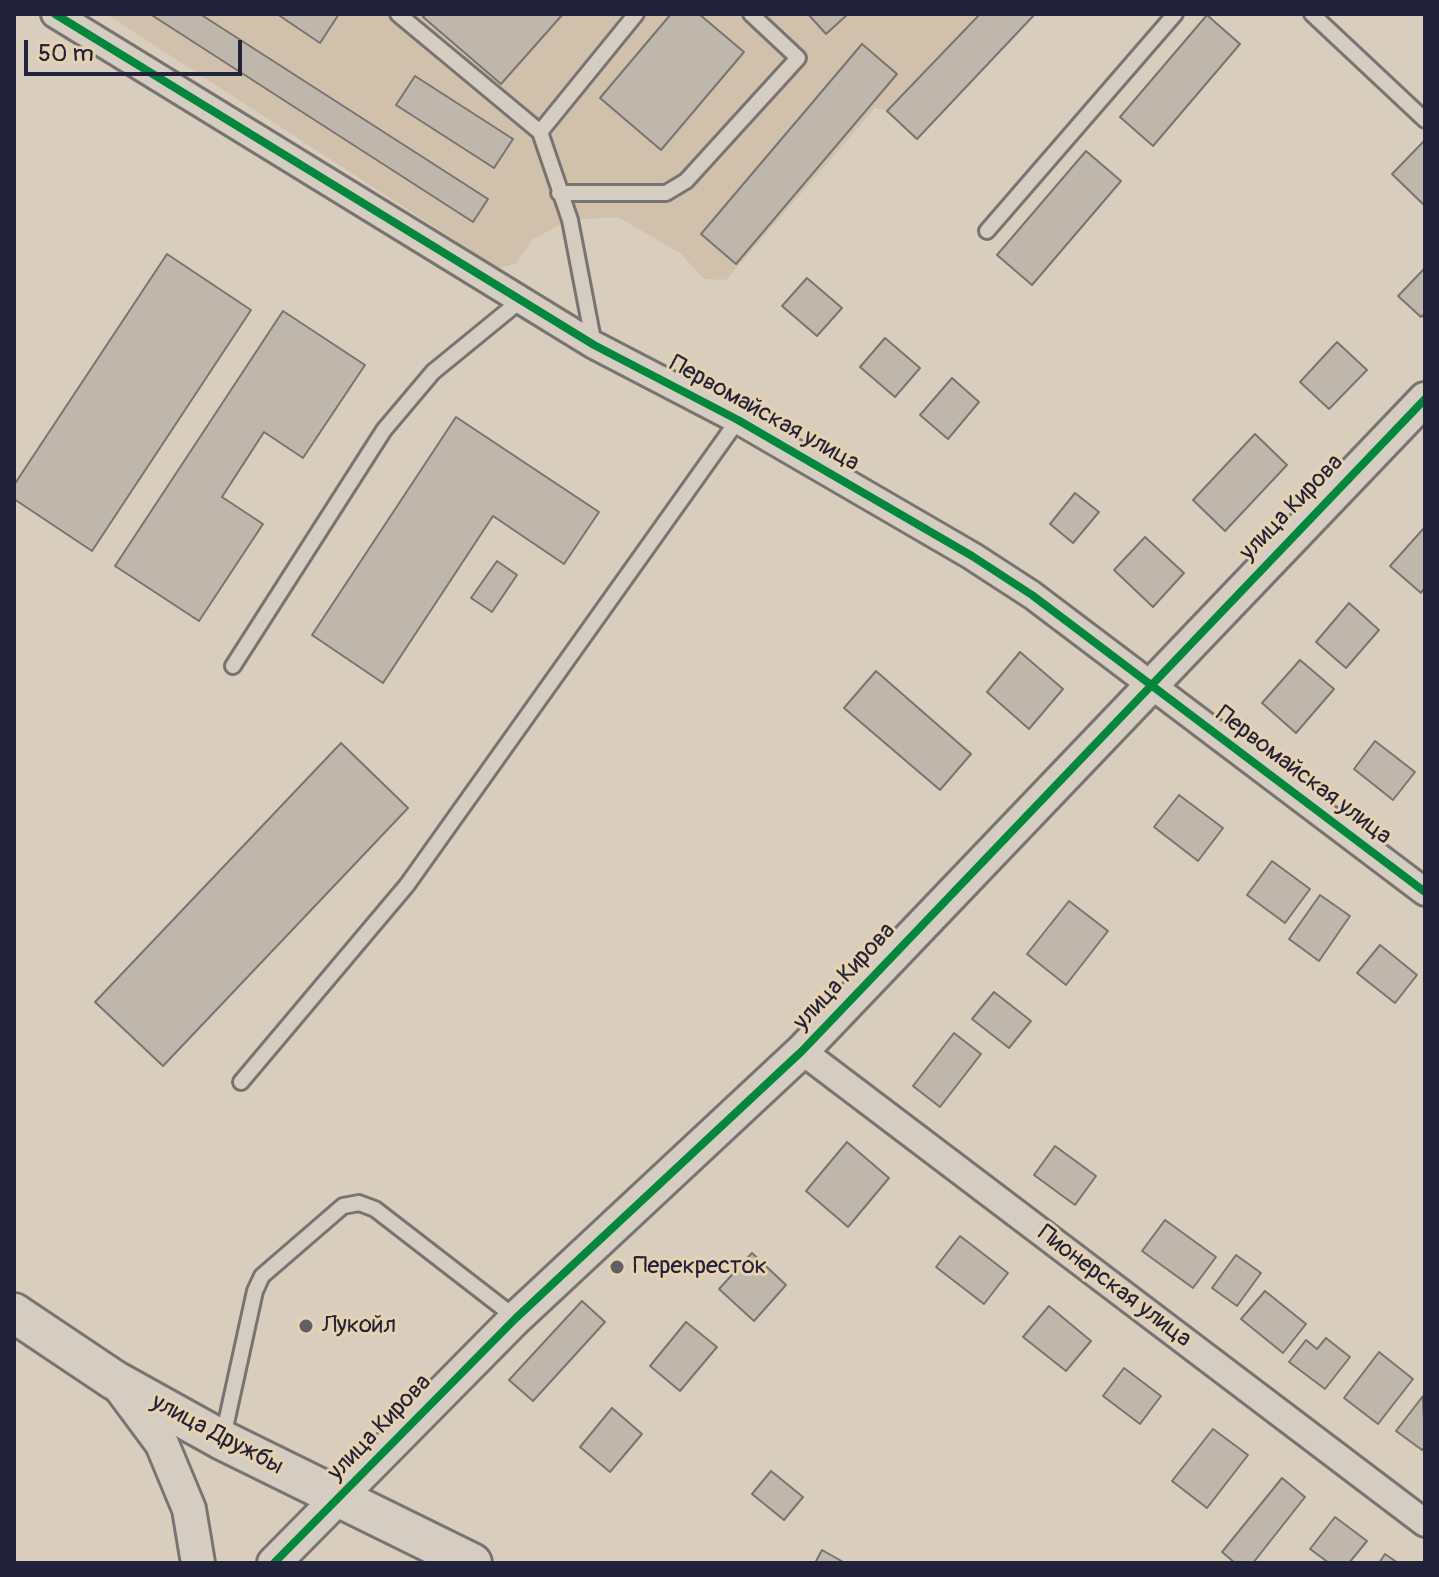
<!DOCTYPE html>
<meta charset="utf-8">
<style>
body{margin:0}
#map{position:relative;width:1439px;height:1577px;overflow:hidden;background:#d9cebd;font-family:Pangolin,sans-serif}
canvas{display:block}
.frame{position:absolute;inset:0;border:16px solid #22223b;pointer-events:none}
.scale{position:absolute;left:24px;top:40px;width:218px;height:36px;box-sizing:border-box;border:4px solid #22223b;border-top:0;padding-left:10px;font-size:24px;line-height:28px;white-space:nowrap;color:#22223b;-webkit-text-stroke:6px #e6d1b0;paint-order:stroke}
</style>
<div id="map">
<canvas width="1439" height="1577"></canvas>
<div class="frame"></div>
<div class="scale">50 m</div>
</div>
<script>
const context = document.querySelector('canvas').getContext('2d');
context.lineJoin = 'round';
function fillPath(path, color) {
  context.fillStyle = color;
  context.fill(path, 'evenodd');
}
function shape(rows) {
  const path = new Path2D();
  for (const r of rows) {
    path.moveTo(r[0], r[1]);
    for (let i = 2; i < r.length; i += 2) path.lineTo(r[i], r[i + 1]);
  }
  return path;
}
function trace(path, color, width, dash) {
  context.strokeStyle = color;
  context.lineWidth = width;
  context.lineCap = dash ? 'butt' : 'round';
  context.setLineDash(dash || []);
  context.stroke(path);
}
function label(font, color, halo, rows, align = 'center') {
  context.font = font + ' Pangolin,sans-serif';
  context.lineWidth = 6;
  context.setLineDash([]);
  context.textBaseline = 'middle';
  context.strokeStyle = halo;
  context.fillStyle = color;
  for (const [text, x, y, turn = 0] of rows) {
    context.save();
    context.translate(x, y);
    context.rotate((+turn || 0) * Math.PI / 180);
    context.textAlign = isNaN(turn) ? turn : align;
    if (halo) context.strokeText(text, 0, 0);
    context.fillText(text, 0, 0);
    context.restore();
  }
}
const built = shape([
 [106,14,978,14,887,111,875,108,726,280,704,279,680,253,618,217,570,220,533,239,516,264,498,268]
]);
const building = shape([
 [150,14,200,14,488,199,473,222,150,14],
 [277,14,339,14,320,43,277,14],
 [426,14,563,14,501,84,423,17,426,14],
 [671,14,699,14,744,52,661,150,600,98,671,14],
 [808,14,848,14,826,34,808,14],
 [980,14,1035,14,917,139,887,111,980,14],
 [1207,15,1240,44,1153,146,1120,117,1207,15],
 [862,44,897,74,736,264,701,234,862,44],
 [415,76,513,139,494,168,396,105,415,76],
 [1425,140,1425,206,1392,174,1425,140],
 [1086,151,1121,181,1032,285,997,255,1086,151],
 [167,254,251,310,92,551,14,499,14,485,167,254],
 [1425,268,1425,313,1421,317,1398,296,1425,268],
 [807,278,842,308,817,336,782,306,807,278],
 [283,311,365,365,303,458,264,432,222,497,263,524,199,621,115,566,283,311],
 [885,338,920,368,895,397,860,367,885,338],
 [1337,342,1367,370,1329,409,1300,382,1337,342],
 [952,378,979,402,948,439,920,415,952,378],
 [456,417,599,512,564,564,493,516,383,683,312,635,456,417],
 [1255,434,1287,465,1225,531,1193,500,1255,434],
 [1075,493,1099,512,1073,543,1050,524,1075,493],
 [1424,528,1425,587,1421,593,1390,566,1424,528],
 [1145,537,1184,573,1153,607,1114,570,1145,537],
 [497,561,517,575,492,612,471,598,497,561],
 [1349,603,1379,630,1346,668,1316,642,1349,603],
 [1020,652,1063,689,1029,729,987,692,1020,652],
 [1300,660,1334,689,1296,733,1262,703,1300,660],
 [876,671,971,754,940,790,844,708,876,671],
 [1375,741,1415,772,1393,800,1354,769,1375,741],
 [341,743,408,808,163,1066,95,1002,341,743],
 [1179,795,1223,828,1198,861,1154,827,1179,795],
 [1272,861,1310,889,1285,923,1247,895,1272,861],
 [1320,895,1350,916,1319,961,1289,939,1320,895],
 [1069,901,1108,931,1066,985,1027,954,1069,901],
 [1380,945,1417,975,1395,1003,1357,973,1380,945],
 [994,992,1031,1021,1009,1048,972,1019,994,992],
 [954,1033,981,1054,940,1107,913,1086,954,1033],
 [847,1142,889,1178,848,1227,806,1191,847,1142],
 [1055,1146,1096,1176,1075,1205,1034,1175,1055,1146],
 [1165,1220,1216,1257,1193,1288,1142,1251,1165,1220],
 [960,1236,1008,1273,984,1304,936,1267,960,1236],
 [752,1253,786,1285,754,1321,719,1289,752,1253],
 [1236,1255,1261,1273,1237,1306,1212,1288,1236,1255],
 [1265,1291,1306,1324,1283,1353,1241,1319,1265,1291],
 [582,1301,605,1322,533,1401,509,1380,582,1301],
 [1049,1306,1091,1341,1066,1371,1023,1337,1049,1306],
 [686,1322,717,1347,680,1391,650,1366,686,1322],
 [1326,1338,1350,1357,1325,1389,1289,1362,1306,1340,1317,1349,1326,1338],
 [1379,1352,1413,1379,1378,1424,1344,1398,1379,1352],
 [1124,1368,1161,1396,1140,1424,1103,1396,1124,1368],
 [1423,1396,1425,1447,1422,1450,1396,1431,1423,1396],
 [612,1408,642,1434,610,1472,580,1447,612,1408],
 [1213,1429,1248,1455,1207,1508,1172,1481,1213,1429],
 [771,1471,803,1497,784,1520,752,1494,771,1471],
 [1282,1478,1305,1497,1253,1563,1235,1563,1222,1552,1282,1478],
 [1335,1517,1367,1541,1349,1563,1329,1563,1310,1549,1335,1517],
 [822,1550,845,1563,815,1563,822,1550],
 [1385,1554,1398,1563,1379,1563,1385,1554]
]);
const service = shape([
 [398,14,540,132,570,220,594,345],
 [1312,14,1425,120],
 [540,132,636,14],
 [559,193,666,193,686,181,798,58,751,14],
 [987,231,1175,14],
 [233,666,384,430,433,372,521,300],
 [241,1082,407,885,738,420],
 [223,1437,255,1291,262,1276,343,1206,359,1203,375,1209,516,1318]
]);
const minor = shape([
 [55,14,594,345,738,420,972,556,1032,595,1425,892],
 [802,1051,1425,1523]
]);
const tertiary = shape([
 [116,1382,162,1444,189,1509,198,1563],
 [274,1563,516,1318,802,1051,1425,399]
]);
const secondary = shape([
 [14,1313,114,1380,222,1440,472,1563]
]);
const cycleway = shape([
 [55,14,594,345,738,420,972,556,1032,595,1425,892],
 [274,1563,516,1318,802,1051,1425,399]
]);
const markers = [
 [617,1267,8,"#625e68"],
 [306,1326,8,"#625e68"]
];
const streetNames = [
 ["Первомайская улица",764,414,29],
 ["улица Кирова",1292,508,-46],
 ["Первомайская улица",1303,776,37],
 ["улица Кирова",845,977,-47],
 ["Пионерская улица",1114,1287,37],
 ["улица Кирова",380,1428,-46],
 ["улица Дружбы",217,1435,28]
];
const poiNames = [
 ["Перекресток",633,1267],
 ["Лукойл",322,1326]
];
fillPath(built, '#d1c1ac');
fillPath(building, '#c0b7ac');
trace(building, '#797471', 2);
trace(service, '#797471', 20);
trace(minor, '#797471', 32);
trace(tertiary, '#797471', 38);
trace(secondary, '#797471', 44);
trace(service, '#d5cdc1', 14);
trace(minor, '#d5cdc1', 26);
trace(tertiary, '#d5cdc1', 32);
trace(secondary, '#d5cdc1', 38);
trace(cycleway, '#00873e', 8);
for (const [x, y, r, color] of markers) {
  const dot = new Path2D();
  dot.arc(x, y, r, 0, 2 * Math.PI);
  context.fillStyle = color;
  context.fill(dot);
  trace(dot, '#e6d1b0', 3);
}
label('24px', '#22223b', '#e6d1b0', streetNames);
label('24px', '#22223b', '#e6d1b0', poiNames, 'left');
</script>
